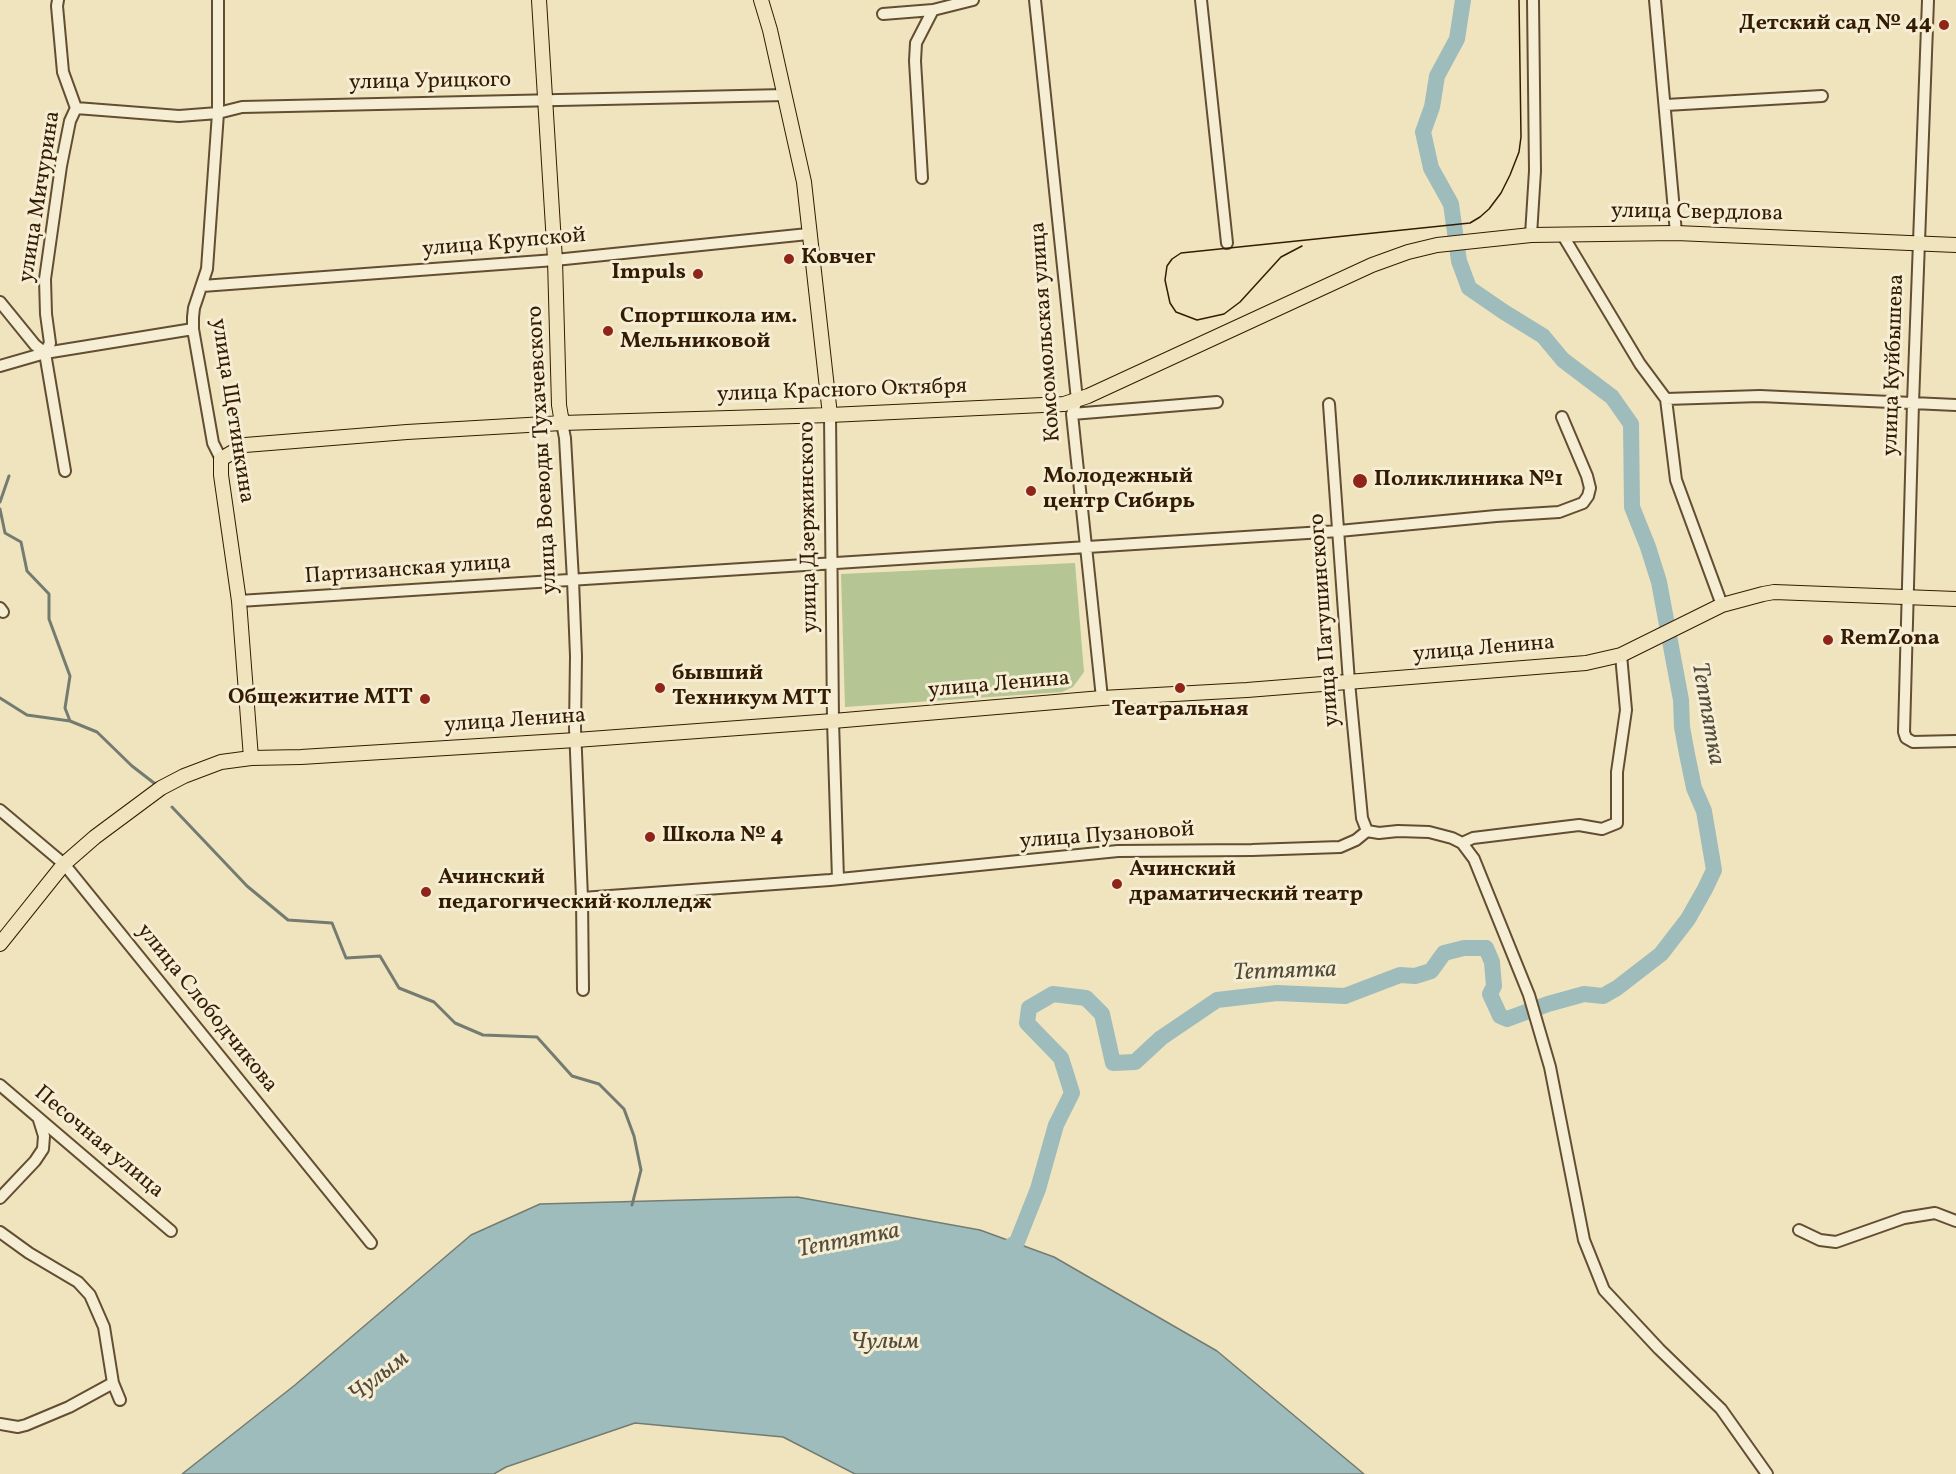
<!DOCTYPE html>
<meta charset="utf-8">
<style>
body{margin:0}
canvas{display:block;background:#efe4bd}
</style>
<canvas width="1956" height="1474"></canvas>
<script>
const context = document.querySelector('canvas').getContext('2d');
context.lineJoin = 'round';
function fillPath(path, color) {
  context.fillStyle = color;
  context.fill(path, 'evenodd');
}
function shape(rows) {
  const path = new Path2D();
  for (const r of rows) {
    path.moveTo(r[0], r[1]);
    for (let i = 2; i < r.length; i += 2) path.lineTo(r[i], r[i + 1]);
  }
  return path;
}
function trace(path, color, width, dash) {
  context.strokeStyle = color;
  context.lineWidth = width;
  context.lineCap = dash ? 'butt' : 'round';
  context.setLineDash(dash || []);
  context.stroke(path);
}
function label(font, color, halo, rows, align = 'center') {
  context.font = font + ' Vollkorn,serif';
  context.lineWidth = 6;
  context.setLineDash([]);
  context.textBaseline = 'middle';
  context.strokeStyle = halo;
  context.fillStyle = color;
  for (const [text, x, y, turn = 0] of rows) {
    context.save();
    context.translate(x, y);
    context.rotate((+turn || 0) * Math.PI / 180);
    context.textAlign = isNaN(turn) ? turn : align;
    if (halo) context.strokeText(text, 0, 0);
    context.fillText(text, 0, 0);
    context.restore();
  }
}
const green = shape([
 [1075,563,1084,672,1073,687,1062,692,845,707,841,574]
]);
const water = shape([
 [797,1197,980,1230,1054,1257,1217,1351,1364,1474,855,1474,783,1437,635,1423,506,1467,494,1474,182,1474,295,1385,471,1235,540,1204,797,1197]
]);
const stream = shape([
 [0,502,9,476],
 [0,509,5,533,21,542,27,571,49,594,49,619,70,676,65,708,70,721],
 [0,698,27,715,70,721,97,732,132,766,154,783],
 [172,807,247,886,288,920,332,923,346,958,380,956,399,988,434,1002,455,1023,483,1035,537,1037,572,1076,599,1084,624,1109,634,1136,641,1170,632,1205]
]);
const river = shape([
 [999,1253,1017,1242,1038,1189,1056,1125,1072,1093,1061,1058,1027,1023,1029,1008,1053,994,1086,998,1102,1014,1113,1063,1135,1062,1161,1038,1217,1000,1277,993,1345,996,1400,975,1415,976,1431,971,1444,953,1464,948,1486,948,1492,962,1494,986,1490,994,1500,1016,1507,1019,1548,1004,1584,994,1603,996,1617,988,1661,954,1688,919,1705,889,1714,870,1704,811,1694,788,1687,754,1682,727,1681,700,1659,582,1648,547,1632,507,1631,424,1612,397,1563,360,1543,336,1504,312,1469,288,1459,261,1451,204,1431,168,1423,132,1432,107,1437,76,1457,39,1463,0]
]);
const minor = shape([
 [58,0,57,6,63,72,76,108,70,121,61,166,45,279,46,314,50,343,45,353,65,471],
 [218,0,218,113,207,269,194,308,193,317,193,329,213,443,221,459],
 [1035,0,1077,400,1072,414,1102,698],
 [1201,0,1227,243],
 [1655,0,1676,233],
 [1928,0,1913,403,1904,732,1906,738,1913,742,1956,741],
 [883,14,933,10,973,0],
 [1666,105,1822,96],
 [76,108,179,116,218,113,242,107,785,95],
 [922,178,915,61,916,43,933,10],
 [1562,234,1640,364,1666,399,1676,480,1722,605],
 [1531,235,1535,171,1533,0],
 [202,286,555,260,808,234],
 [0,302,35,345,45,353],
 [0,366,45,353,193,329],
 [1666,399,1760,396,1956,405],
 [1329,404,1349,682,1362,818,1367,831],
 [1072,414,1217,402],
 [830,415,833,721,838,879],
 [562,423,565,438,573,580,576,656,575,728,582,898,583,990],
 [239,601,1339,531,1496,516,1559,512,1583,503,1588,496,1590,488,1587,476,1562,417],
 [0,608,3,612],
 [0,810,64,864,371,1243],
 [1462,843,1473,838,1579,825,1602,829,1617,823,1617,772,1626,710,1621,655],
 [582,898,830,880,1118,851,1252,850,1340,847,1356,840,1367,831,1379,833,1398,831,1429,832,1452,838,1462,843,1474,859,1529,995,1550,1067,1584,1240,1604,1290,1659,1349,1721,1409,1767,1474],
 [0,1085,171,1231],
 [0,1198,35,1161,43,1149,44,1136,39,1120],
 [1799,1230,1820,1240,1836,1242,1904,1218,1935,1213,1956,1221],
 [0,1232,29,1253,78,1282,90,1295,104,1327,113,1383,120,1400],
 [0,1424,18,1427,26,1425,69,1407,113,1383]
]);
const major = shape([
 [539,0,555,260,559,405,562,423],
 [761,0,770,30,804,182,830,415],
 [251,758,239,601,221,475,221,459,245,445,407,432,562,423,830,415,1064,404,1088,396,1372,265,1408,252,1437,245,1531,235,1676,233,1956,245],
 [0,944,64,864,95,837,161,788,184,776,221,762,251,758,301,757,576,740,833,721,1102,698,1247,690,1586,663,1621,655,1722,605,1763,594,1774,592,1956,599]
]);
const tram = shape([
 [1302,246,1281,257,1240,302,1224,314,1197,320,1176,312,1170,303,1165,280,1167,266,1172,259,1181,253,1470,223,1480,217,1489,209,1501,193,1510,175,1519,152,1521,137,1519,0]
]);
const markers = [
 [1944,25,6,"#8f2418"],
 [789,259,6,"#8f2418"],
 [698,274,6,"#8f2418"],
 [608,331,6,"#8f2418"],
 [1360,481,8,"#8f2418"],
 [1031,491,6,"#8f2418"],
 [1828,640,6,"#8f2418"],
 [660,688,6,"#8f2418"],
 [1180,688,6,"#8f2418"],
 [425,699,6,"#8f2418"],
 [650,837,6,"#8f2418"],
 [1117,884,6,"#8f2418"],
 [426,892,6,"#8f2418"]
];
const poiNames = [
 ["Детский сад № 44",1932,25,"right"],
 ["Ковчег",801,259],
 ["Impuls",686,274,"right"],
 ["Спортшкола им.",620,318],
 ["Мельниковой",620,343],
 ["Молодежный",1043,478],
 ["центр Сибирь",1043,503],
 ["Поликлиника №1",1374,481],
 ["RemZona",1840,640],
 ["бывший",672,675],
 ["Техникум МТТ",672,700],
 ["Общежитие МТТ",413,699,"right"],
 ["Театральная",1180,711,"center"],
 ["Школа № 4",662,837],
 ["Ачинский",1129,871],
 ["драматический театр",1129,896],
 ["Ачинский",438,879],
 ["педагогический колледж",438,904]
];
const streetNames = [
 ["улица Урицкого",430,83,-1],
 ["улица Мичурина",41,197,-81],
 ["улица Свердлова",1697,214,1],
 ["улица Крупской",504,244,-5],
 ["Комсомольская улица",1047,332,-94],
 ["улица Куйбышева",1895,365,-88],
 ["улица Красного Октября",842,392,-2],
 ["улица Щетинкина",231,411,81],
 ["улица Воеводы Тухачевского",544,450,-93],
 ["улица Дзержинского",810,527,-91],
 ["Партизанская улица",408,571,-4],
 ["улица Патушинского",1326,620,-94],
 ["улица Ленина",1484,650,-5],
 ["улица Ленина",999,686,-5],
 ["улица Ленина",515,722,-4],
 ["улица Пузановой",1107,837,-4],
 ["улица Слободчикова",206,1009,51],
 ["Песочная улица",98,1143,40]
];
const waterNames = [
 ["Тептятка",1706,714,80],
 ["Тептятка",1285,973,-2],
 ["Тептятка",849,1242,-11],
 ["Чулым",885,1344],
 ["Чулым",380,1378,-38]
];
fillPath(green, '#b5c594');
fillPath(water, '#9fbcbc');
trace(water, '#747c72', 1.5);
trace(stream, '#747c72', 3);
trace(river, '#9fbcbc', 16);
trace(minor, '#634e31', 14);
trace(major, '#341c02', 16);
trace(minor, '#f5edd4', 10);
trace(major, '#efe4bd', 14);
trace(tram, '#341c02', 1.5);
for (const [x, y, r, color] of markers) {
  const dot = new Path2D();
  dot.arc(x, y, r, 0, 2 * Math.PI);
  context.fillStyle = color;
  context.fill(dot);
  trace(dot, '#f5edd4', 2);
}
label('bold 22px', '#341c02', '#f5edd4', poiNames, 'left');
label('22px', '#341c02', '#f5edd4', streetNames);
label('italic 24px', '#544c3a', '#f5edd4', waterNames);
</script>
